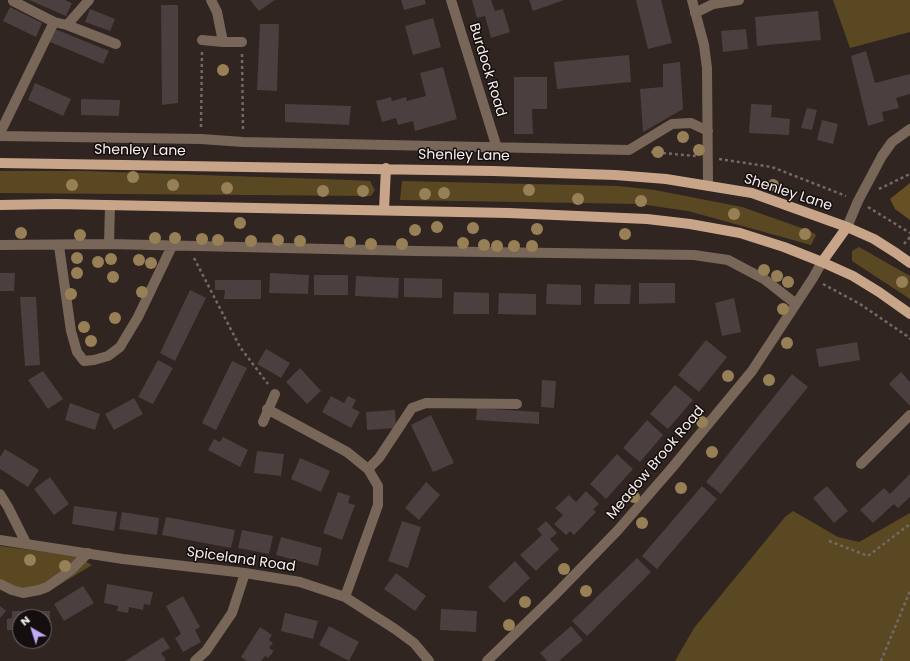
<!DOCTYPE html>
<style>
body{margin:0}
#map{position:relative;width:910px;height:661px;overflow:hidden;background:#302521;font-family:Poppins,sans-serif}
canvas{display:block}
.north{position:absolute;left:12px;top:609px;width:40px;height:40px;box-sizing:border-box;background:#140f0e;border:1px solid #6f6967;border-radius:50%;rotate:321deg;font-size:11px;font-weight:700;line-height:16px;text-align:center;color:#f7efed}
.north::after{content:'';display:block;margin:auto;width:14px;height:18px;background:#bda9f5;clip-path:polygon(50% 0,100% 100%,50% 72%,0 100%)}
</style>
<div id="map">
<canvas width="910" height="661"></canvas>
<div class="north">N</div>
</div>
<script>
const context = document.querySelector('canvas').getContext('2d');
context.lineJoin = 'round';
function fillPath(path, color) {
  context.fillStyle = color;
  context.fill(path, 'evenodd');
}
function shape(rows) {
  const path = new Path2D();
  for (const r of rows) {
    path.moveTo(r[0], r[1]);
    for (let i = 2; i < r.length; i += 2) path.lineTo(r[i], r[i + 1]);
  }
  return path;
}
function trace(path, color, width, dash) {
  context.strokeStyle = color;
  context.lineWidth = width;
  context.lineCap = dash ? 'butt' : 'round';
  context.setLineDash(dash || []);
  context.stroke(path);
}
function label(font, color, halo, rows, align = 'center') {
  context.font = font + ' Poppins,sans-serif';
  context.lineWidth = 3;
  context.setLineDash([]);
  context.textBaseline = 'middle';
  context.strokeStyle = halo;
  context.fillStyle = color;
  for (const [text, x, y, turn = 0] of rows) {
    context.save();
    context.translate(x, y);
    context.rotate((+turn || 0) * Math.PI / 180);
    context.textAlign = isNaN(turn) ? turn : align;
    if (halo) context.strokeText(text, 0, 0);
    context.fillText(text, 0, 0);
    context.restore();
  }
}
const green = shape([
 [833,0,910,0,910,32,850,48],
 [0,171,83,171,350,180,370,181,375,190,371,196,0,193],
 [402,181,618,186,655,190,742,207,810,231,816,235,811,245,688,211,639,204,400,200],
 [859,247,910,276,910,299,852,261,852,251],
 [793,511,838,537,859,542,910,513,910,661,675,661,694,628,785,517],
 [0,546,76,556,92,565,48,592,25,596,0,581]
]);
const forest = shape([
 [910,183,910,220,895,209,890,199]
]);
const building = shape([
 [29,0,65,0,72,3,66,16],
 [250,0,275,0,259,11],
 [401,0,425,0,426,4,404,10],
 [472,0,491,0,495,11,503,9,510,32,491,38,485,16,477,18],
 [529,0,564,0,533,11],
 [636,0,661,0,672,43,648,49],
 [161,5,178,5,178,103,162,105],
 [10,7,42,23,36,37,3,21],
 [90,9,115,19,110,31,85,22],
 [818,11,821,40,757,46,755,17],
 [433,18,441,47,413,55,405,26],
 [260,24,279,24,277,91,257,90],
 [55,29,109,51,103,64,50,42],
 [746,29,748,49,723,52,721,31],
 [866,51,875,83,910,74,910,94,896,98,899,108,882,112,884,121,868,126,851,56],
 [629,55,631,82,557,89,554,62],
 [680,62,683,109,643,132,640,89,663,87,663,64],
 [443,67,457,119,415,131,413,121,398,125,396,118,382,122,376,101,391,97,392,101,406,97,407,101,426,96,420,73],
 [514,77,547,77,547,109,532,109,533,134,514,134],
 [35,83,71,99,63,116,28,100],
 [81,99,120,100,119,116,81,115],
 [285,104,351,106,349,125,285,122],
 [751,104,772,105,771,117,790,119,789,135,749,133],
 [807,108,817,110,812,130,801,128],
 [822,120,838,124,833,144,817,140],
 [0,273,15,273,14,291,0,291],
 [270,273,309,275,308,294,269,293],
 [314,275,348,275,348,295,314,295],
 [356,276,399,278,398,298,355,296],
 [404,278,442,279,442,298,404,297],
 [215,280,261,280,261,299,224,299,225,290,215,290],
 [639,283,675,283,675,303,639,304],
 [547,284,581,285,581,305,546,304],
 [595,284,631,285,630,304,594,304],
 [190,290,206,298,175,361,160,353],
 [454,292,489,293,489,314,453,314],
 [499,293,536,294,536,315,498,314],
 [20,297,36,297,40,365,25,366],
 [734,298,741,332,722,336,715,303],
 [706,340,727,357,699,392,678,375],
 [857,342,860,360,819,367,816,349],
 [266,349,290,363,281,378,257,364],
 [158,360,173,368,153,404,138,397],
 [232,361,247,368,216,430,202,423],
 [300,368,321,391,307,404,286,382],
 [43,371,63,399,48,409,28,380],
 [901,372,910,382,910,406,889,384],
 [792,374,808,387,721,494,706,482],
 [542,380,556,381,554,408,541,407],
 [675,385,693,400,668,429,650,414],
 [331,396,344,403,348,396,356,400,352,408,360,412,351,428,322,412],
 [134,398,143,414,114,430,105,414],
 [70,403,100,414,95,430,65,420],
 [477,408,539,412,539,424,476,420],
 [395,410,396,428,367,430,366,412],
 [431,415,454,463,433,472,411,425],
 [647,420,663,435,640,462,623,448],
 [223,437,248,450,240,467,208,450,214,439,220,442],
 [5,449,39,470,28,487,0,469,0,457],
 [257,451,284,454,281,476,254,473],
 [617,454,633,469,606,499,590,484],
 [300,458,330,471,321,492,291,479],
 [910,474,910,497,898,508,894,504,873,523,860,510,884,488,890,494],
 [50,477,69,504,54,515,34,489],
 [426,482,440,495,419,520,405,508],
 [702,486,717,499,657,569,642,556],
 [827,486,848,511,834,523,813,498],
 [586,491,599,504,593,509,596,512,574,535,570,531,566,535,554,524,563,515,555,508,569,495,576,502],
 [338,492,350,496,348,503,355,505,342,540,323,533],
 [74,506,117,512,114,531,72,524],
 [122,512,159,518,157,535,119,529],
 [166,517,235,530,231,548,162,535],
 [402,521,421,527,408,568,388,561],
 [546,521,557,533,550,539,559,549,536,571,520,555,542,535,537,529],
 [242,530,273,536,269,554,238,548],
 [281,537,322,548,318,566,276,555],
 [637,558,651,572,587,636,572,621],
 [515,561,530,578,504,603,488,587],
 [396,573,426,596,415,611,384,589],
 [107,584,153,592,150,605,144,604,143,610,129,607,128,613,117,611,118,606,104,603],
 [83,586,94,603,64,621,54,604],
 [183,596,200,627,195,630,201,642,183,652,175,638,181,634,166,606],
 [0,606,6,611,0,618],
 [441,609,477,611,476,632,440,630],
 [12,611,50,611,50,630,44,630,44,617,20,617,20,630,7,630,7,619,12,618],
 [285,613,318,621,313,639,281,631],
 [329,626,359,642,349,661,319,645],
 [571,626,583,640,559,661,547,661,540,653],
 [260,627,272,635,269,640,273,643,269,648,274,651,268,658,265,656,261,661,247,661,241,657],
 [163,637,170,648,161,653,166,660,164,661,125,661]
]);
const path = shape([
 [242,54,243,129],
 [201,127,202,52],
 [651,152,696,156],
 [719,159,772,167,846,196],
 [879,189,910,174],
 [868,207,910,233],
 [904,244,910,237],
 [194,258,240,347,268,384],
 [823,284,860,304,907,336,910,339],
 [829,541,868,556,910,524],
 [881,661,910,591]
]);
const minor = shape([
 [211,0,217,12,223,42,242,42],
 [451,0,497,148],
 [692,0,704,45,707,68,708,185],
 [13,1,54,22],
 [695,13,713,4,739,0],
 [67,25,116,44],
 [202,40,223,42],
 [0,133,54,22,67,25,89,0],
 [0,136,201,139,243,142,629,150,672,124,691,123,708,131],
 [847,227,858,201,882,156,892,142,910,129],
 [109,244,110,205],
 [0,245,109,244,416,251,694,255,728,260,764,279,796,304],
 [59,246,71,331,77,352,84,361,94,360,108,356,120,347,138,317,172,246],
 [267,409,347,452,368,469,378,486,378,505,345,597],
 [263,422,275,394],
 [861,464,910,415],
 [368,469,379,458,412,408,426,403,517,404],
 [0,494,8,507,26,543],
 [0,540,123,559,245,573,300,582,345,597,395,629,414,643,429,661],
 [0,584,12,590,23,593,39,590,47,587,71,570,88,553],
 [195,661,206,651,232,613,245,573],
 [487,661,555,595,618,530,671,469,752,371,813,278,822,262]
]);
const major = shape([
 [0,163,493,171,615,175,666,179,752,193,847,227,874,239,896,253,910,263],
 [0,205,56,204,509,213,647,219,690,224,740,233,784,247,822,262,853,276,879,292,910,314],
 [384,210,386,168],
 [822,262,847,227]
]);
const trees = [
 [223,70],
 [683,137],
 [699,150],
 [658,152],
 [133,177],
 [72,185],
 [173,185],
 [773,185],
 [227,188],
 [529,190],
 [323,191],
 [363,191],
 [444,193],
 [425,194],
 [578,199],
 [641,201],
 [734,214],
 [240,223],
 [437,227],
 [473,228],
 [537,229],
 [415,230],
 [21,233],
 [625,234],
 [805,234],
 [80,235],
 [155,238],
 [175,238],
 [202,239],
 [218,240],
 [278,240],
 [251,241],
 [300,241],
 [350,242],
 [463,243],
 [371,244],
 [402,244],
 [484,245],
 [497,246],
 [514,246],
 [532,246],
 [77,258],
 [111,259],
 [139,260],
 [98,262],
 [151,263],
 [764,270],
 [77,273],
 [777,276],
 [113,277],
 [788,282],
 [902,282],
 [142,292],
 [71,294],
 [783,309],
 [115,318],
 [84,327],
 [91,341],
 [787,343],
 [728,376],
 [769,380],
 [702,422],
 [712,452],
 [681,488],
 [634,497],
 [642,523],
 [30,560],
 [65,566],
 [564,569],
 [586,591],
 [525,602],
 [509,625]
];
const streetNames = [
 ["Burdock Road",487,70,73],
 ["Shenley Lane",140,151,1],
 ["Shenley Lane",464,156,1],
 ["Shenley Lane",788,193,18],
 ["Meadow Brook Road",656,463,-50],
 ["Spiceland Road",241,560,8]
];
fillPath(green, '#5a4823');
fillPath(forest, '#665024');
fillPath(building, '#4c3f3f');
trace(path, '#736965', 2.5, [3, 3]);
trace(minor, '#786758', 10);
trace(major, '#c8a588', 10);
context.fillStyle = '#977f56';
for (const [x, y] of trees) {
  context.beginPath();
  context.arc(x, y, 6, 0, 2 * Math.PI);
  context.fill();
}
label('14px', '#f7efed', '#140f0e', streetNames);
</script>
